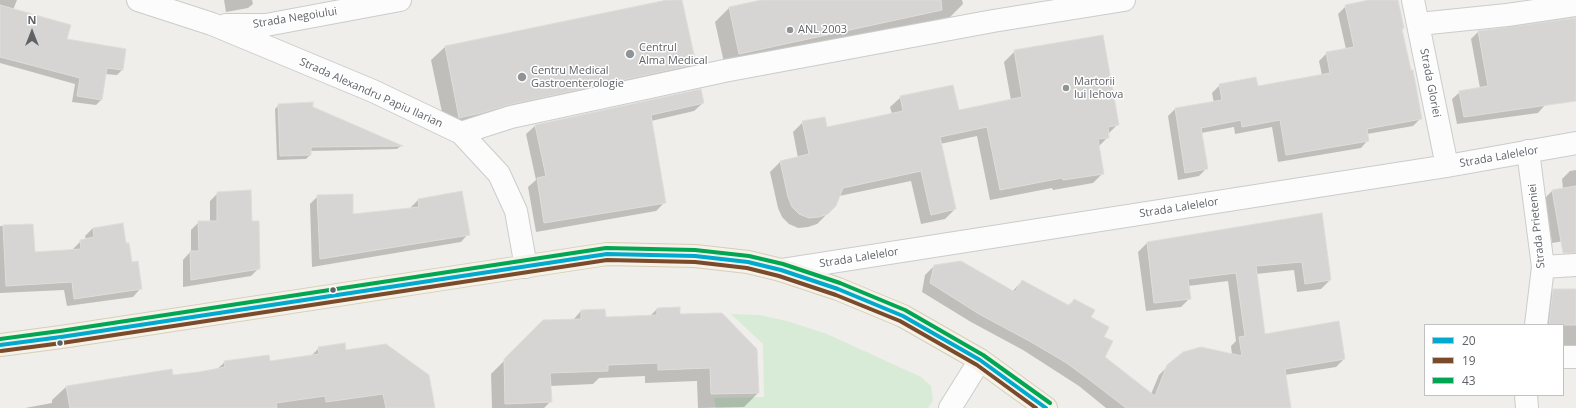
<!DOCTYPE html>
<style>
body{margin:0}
#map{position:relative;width:1576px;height:408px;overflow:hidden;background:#efeeea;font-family:"Open Sans",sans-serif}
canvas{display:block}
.legend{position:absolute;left:1424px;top:324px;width:140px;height:72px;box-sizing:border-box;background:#fff;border:1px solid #bfc1c3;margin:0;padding:5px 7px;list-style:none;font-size:12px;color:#5f6368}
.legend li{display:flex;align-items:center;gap:8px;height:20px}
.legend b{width:20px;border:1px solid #bfc1c3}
.north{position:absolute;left:12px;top:12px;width:40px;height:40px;-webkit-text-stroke:3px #fff;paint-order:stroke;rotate:0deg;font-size:11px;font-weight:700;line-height:16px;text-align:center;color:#5f6368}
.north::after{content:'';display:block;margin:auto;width:14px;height:18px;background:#5f6368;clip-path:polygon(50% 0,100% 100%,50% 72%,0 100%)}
</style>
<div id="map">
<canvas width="1576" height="408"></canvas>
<ul class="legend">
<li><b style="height:5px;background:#00a9ce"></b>20</li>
<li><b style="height:5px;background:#7a4b2a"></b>19</li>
<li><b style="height:5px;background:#00a651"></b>43</li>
</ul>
<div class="north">N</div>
</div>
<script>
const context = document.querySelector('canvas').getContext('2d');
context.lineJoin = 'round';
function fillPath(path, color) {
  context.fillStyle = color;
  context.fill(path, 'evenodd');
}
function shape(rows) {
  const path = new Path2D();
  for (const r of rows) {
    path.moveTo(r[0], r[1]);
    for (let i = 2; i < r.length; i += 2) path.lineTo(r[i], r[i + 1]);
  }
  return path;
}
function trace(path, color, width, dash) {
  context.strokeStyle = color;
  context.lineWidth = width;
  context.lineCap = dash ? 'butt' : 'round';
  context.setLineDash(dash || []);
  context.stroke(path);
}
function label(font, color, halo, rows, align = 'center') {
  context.font = font + ' "Open Sans",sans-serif';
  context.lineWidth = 3;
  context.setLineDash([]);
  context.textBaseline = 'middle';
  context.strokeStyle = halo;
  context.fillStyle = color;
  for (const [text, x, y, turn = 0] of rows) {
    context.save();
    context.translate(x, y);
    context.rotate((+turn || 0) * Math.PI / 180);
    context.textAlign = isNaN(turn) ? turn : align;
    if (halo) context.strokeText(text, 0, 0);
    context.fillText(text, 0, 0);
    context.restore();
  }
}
const green = shape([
 [731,314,759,315,787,321,827,334,921,377,931,386,933,401,928,408,716,408,714,398,764,397,763,344]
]);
const shadow = shape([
 [0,0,17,0,13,10,66,40,125,49,122,70,117,75,105,74,101,100,96,105,72,102,75,84,0,63],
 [224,0,252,0,253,4,248,8,226,12],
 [672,0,681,0,695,64,681,78,446,131,431,60,445,47],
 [766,0,962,0,963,4,949,18,725,67,715,22,729,8],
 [1373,0,1397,0,1403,28,1401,31,1421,118,1413,126,1367,134,1368,140,1361,148,1278,162,1272,127,1235,134,1234,127,1201,133,1207,168,1199,176,1178,180,1168,116,1175,109,1214,103,1212,93,1220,85,1257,88,1322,75,1319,61,1327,53,1346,49,1338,14,1346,6],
 [1576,19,1576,93,1545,105,1538,113,1457,124,1452,99,1460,92,1480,88,1471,39,1479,31],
 [1015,51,1118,124,1108,134,1108,137,1098,147,1103,173,1093,183,1053,190,1052,188,990,200,977,136,940,144,955,209,945,219,921,224,911,181,839,196,828,213,817,224,808,227,798,228,789,224,782,217,778,208,770,172,780,162,798,158,793,132,803,122,826,128,892,114,890,107,901,97,958,111,1011,100,1004,62],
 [700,90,703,103,694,111,651,121,665,202,656,211,536,232,528,187,536,180,526,134,535,126],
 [279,105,312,107,401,146,397,149,310,151,310,155,306,159,277,160,275,109],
 [1576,170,1576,239,1552,243,1545,198,1553,190,1563,189,1562,179,1570,171],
 [218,193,251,222,259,268,251,276,183,287,183,260,191,251,191,230,199,222,210,222,210,201],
 [318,196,352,215,411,209,411,207,418,200,468,234,461,242,312,267,310,204],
 [1321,214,1330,280,1321,289,1297,292,1294,270,1256,274,1264,335,1344,359,1336,367,1285,375,1290,408,1106,408,1079,386,1023,350,971,322,922,292,925,275,934,266,1012,292,1022,281,1068,306,1074,300,1090,317,1102,337,1103,357,1151,394,1159,375,1168,366,1232,355,1231,346,1236,341,1228,281,1188,286,1190,298,1181,307,1146,311,1138,252,1147,243],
 [32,225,34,254,73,250,73,249,81,241,86,240,85,236,93,228,125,244,140,289,133,297,67,306,64,290,0,293,0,226],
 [1553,290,1576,290,1576,346,1563,346,1563,325,1537,325,1539,304],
 [657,309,679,315,758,393,744,407,698,408,697,381,645,383,645,376,599,378,593,384,550,386,551,401,544,408,492,408,491,374,544,321,573,320,581,311,605,318,649,317],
 [319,348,345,351,434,408,25,408,52,403,52,400,66,387,172,376,216,370,225,362,269,362,311,356]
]);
const building = shape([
 [667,0,682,0,696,64,508,105,481,113,459,118,445,46,667,0],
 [761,0,941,0,942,10,739,54,729,7,761,0],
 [1369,0,1398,0,1404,28,1402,29,1411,70,1413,70,1422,119,1367,129,1369,141,1286,155,1280,120,1242,127,1241,120,1201,128,1208,169,1185,173,1175,108,1222,100,1219,84,1256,77,1258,86,1330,73,1326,52,1354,47,1345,5,1369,0],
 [0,5,71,25,67,39,126,49,123,70,107,68,102,100,77,96,80,78,0,57,0,5],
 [1576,18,1576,101,1464,117,1459,91,1488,86,1478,31,1576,18],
 [1103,35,1119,125,1108,127,1109,138,1098,139,1104,174,1063,180,1062,178,1000,190,987,127,940,137,956,209,931,215,921,171,843,188,836,206,828,214,819,217,809,218,799,214,792,207,788,197,780,161,809,154,802,121,825,117,827,127,903,111,900,96,953,85,959,110,1022,97,1014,50,1103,35],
 [701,89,704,103,651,115,666,203,544,223,537,178,546,176,535,125,701,89],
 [313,102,313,107,403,146,311,147,311,155,280,156,278,104,313,102],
 [1576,186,1576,253,1563,253,1552,190,1576,186],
 [251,190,252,221,259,221,260,269,191,280,190,251,199,251,198,221,217,221,217,192,251,190],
 [462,191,470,235,320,259,317,195,353,194,353,214,419,207,418,199,462,191],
 [1322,213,1331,280,1305,284,1302,262,1256,266,1265,334,1339,321,1345,359,1285,369,1291,408,1126,408,1087,378,1065,362,1031,342,979,314,930,283,934,265,961,261,1015,292,1022,280,1070,306,1074,299,1095,310,1091,317,1109,327,1104,337,1113,341,1105,357,1155,396,1167,365,1183,352,1201,347,1242,356,1239,337,1245,336,1236,273,1188,279,1191,299,1154,303,1147,242,1322,213],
 [123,223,126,243,129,243,132,262,138,261,142,289,74,299,72,282,6,286,3,225,33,224,35,252,81,249,80,240,94,237,93,228,123,223],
 [1553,289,1576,289,1576,325,1549,325,1553,289],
 [680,307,680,314,722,313,757,349,759,393,711,394,710,368,658,370,658,363,608,365,608,371,550,373,552,402,505,404,504,359,543,320,581,319,581,310,605,309,606,317,657,315,657,308,680,307],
 [345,343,346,350,386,344,429,375,435,408,386,408,383,394,326,402,325,396,276,403,277,408,70,408,66,386,172,369,173,375,199,372,225,367,224,361,269,355,270,361,319,354,318,347,345,343]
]);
const minor = shape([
 [138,0,212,24,373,91,461,133,499,174,516,211,526,267],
 [1413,0,1447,166],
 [1419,24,1507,15,1576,5],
 [226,25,266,25,400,0],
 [461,133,511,117,724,71,993,21,1124,0],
 [1528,151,1543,267,1536,325],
 [1543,267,1576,265],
 [781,270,1447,166,1576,143],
 [1563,357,1576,357],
 [1526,395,1527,408],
 [950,408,980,360]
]);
const major = shape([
 [0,345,61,337,607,254,695,256,748,262,781,270,838,289,903,316,980,360,1046,408]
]);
const bus1 = shape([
 [0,345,61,337,607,254,695,256,748,262,781,270,838,289,903,316,980,360,1046,408]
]);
const bus2 = shape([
 [1,351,62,343,607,260,695,262,747,268,779,276,836,295,900,321,977,365,1036,408]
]);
const bus3 = shape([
 [0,339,60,331,606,248,695,250,749,256,783,264,840,283,905,310,983,355,1050,403]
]);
const markers = [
 [790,30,4,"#919496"],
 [630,54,5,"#919496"],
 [522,77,5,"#919496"],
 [1066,88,4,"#919496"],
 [333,290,3.5,"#5f6368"],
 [60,343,3.5,"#5f6368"]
];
const streetNames = [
 ["Strada Negoiului",295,18,-9],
 ["Strada Gloriei",1430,83,79],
 ["Strada Alexandru Papiu Ilarian",371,93,24],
 ["Strada Lalelelor",1499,157,-10],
 ["Strada Lalelelor",1179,208,-9],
 ["Strada Prieteniei",1537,226,-96],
 ["Strada Lalelelor",859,258,-9]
];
const poiNames = [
 ["ANL 2003",798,30],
 ["Centrul",639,48],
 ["Alma Medical",639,61],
 ["Centru Medical",531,71],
 ["Gastroenterologie",531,84],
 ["Martorii",1074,82],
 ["lui Iehova",1074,95]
];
fillPath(green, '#d8ebd6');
fillPath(shadow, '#0003');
fillPath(building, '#d6d5d3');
trace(building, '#deddd9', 1);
trace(minor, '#cbcccc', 24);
trace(major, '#d7ceb8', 24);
trace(minor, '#fdfcfc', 22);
trace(major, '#f4f2e9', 22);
trace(bus1, '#00a9ce', 4);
trace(bus2, '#7a4b2a', 4);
trace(bus3, '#00a651', 4);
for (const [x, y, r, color] of markers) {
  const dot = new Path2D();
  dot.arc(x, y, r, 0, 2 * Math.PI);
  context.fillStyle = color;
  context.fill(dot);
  trace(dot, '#fff', 1.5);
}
label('11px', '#5f6368', '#fff', streetNames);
label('11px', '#5f6368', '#fff', poiNames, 'left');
</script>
